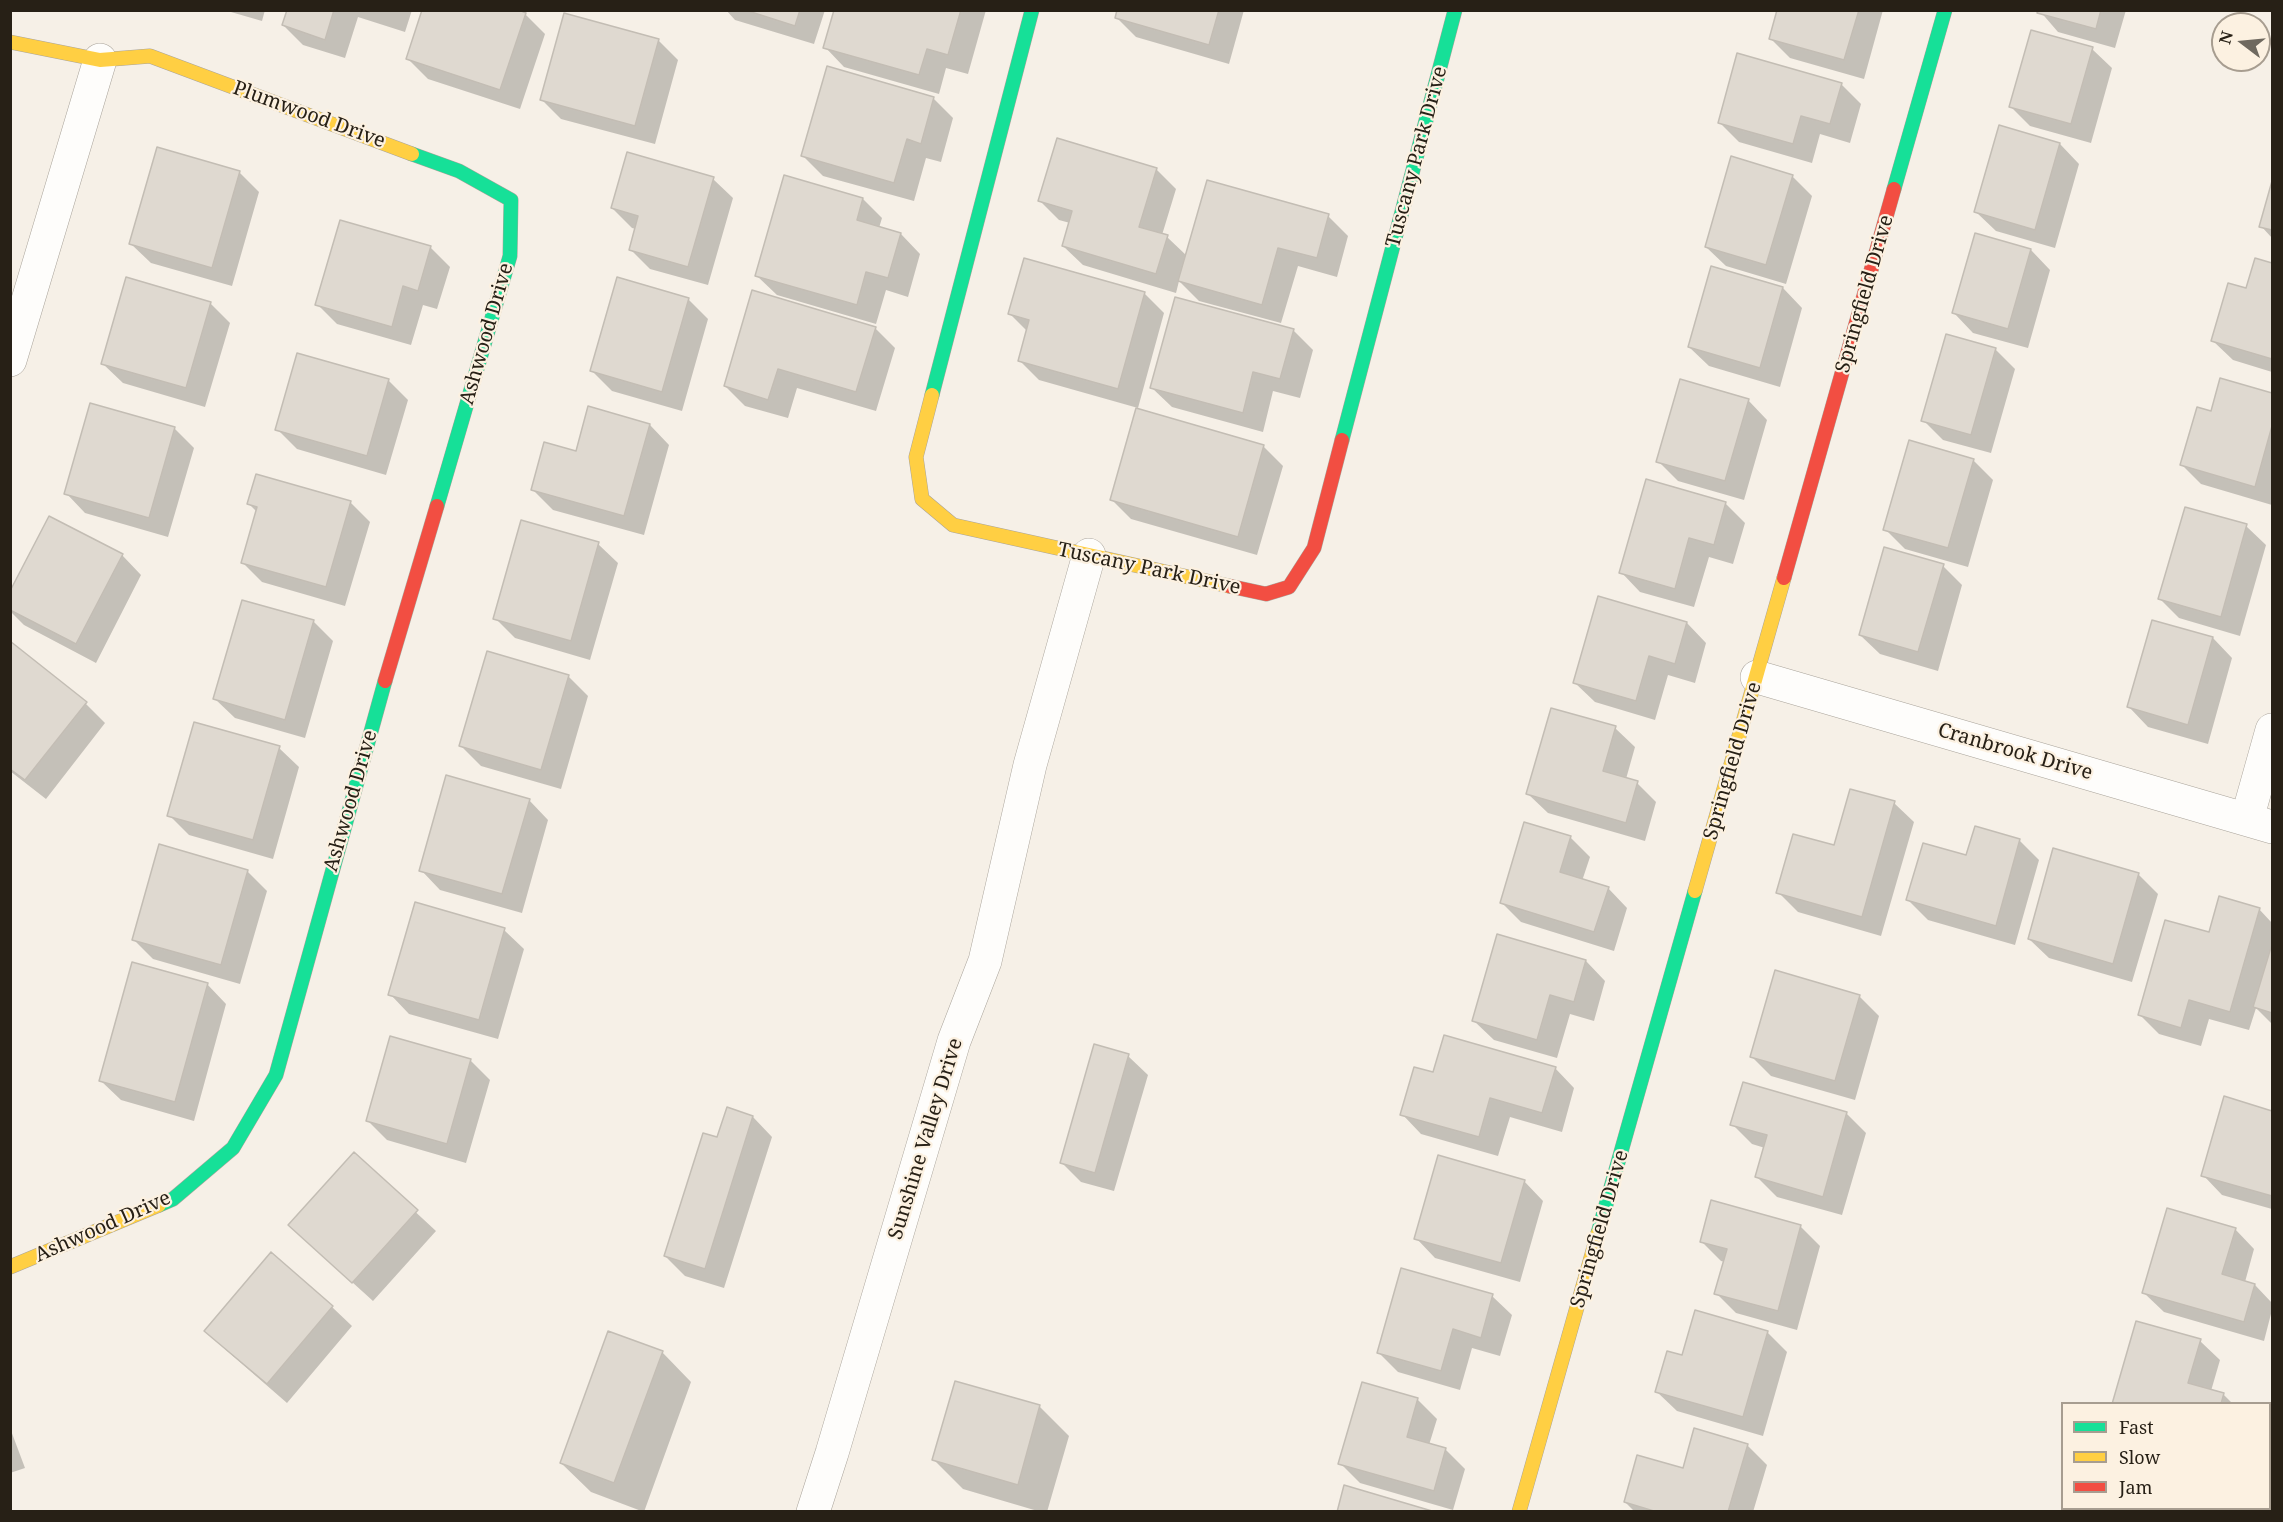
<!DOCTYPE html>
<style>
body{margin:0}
#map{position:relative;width:2283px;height:1522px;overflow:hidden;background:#f6f0e7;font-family:"Noto Serif",serif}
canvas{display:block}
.frame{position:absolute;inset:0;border:12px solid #272016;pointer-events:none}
.legend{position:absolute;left:2061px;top:1402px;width:210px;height:108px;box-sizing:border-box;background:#fcf1e1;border:2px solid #a79d90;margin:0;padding:8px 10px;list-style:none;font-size:18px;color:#272016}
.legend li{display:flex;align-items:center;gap:12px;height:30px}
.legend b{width:30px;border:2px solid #a79d90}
.north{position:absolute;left:2211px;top:12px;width:60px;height:60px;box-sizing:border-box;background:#fcf1e1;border:2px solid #a79d90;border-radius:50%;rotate:286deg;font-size:16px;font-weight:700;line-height:24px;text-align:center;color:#272016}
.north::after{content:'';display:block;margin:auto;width:21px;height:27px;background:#6f695f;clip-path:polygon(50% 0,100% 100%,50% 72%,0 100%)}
</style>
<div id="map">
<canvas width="2283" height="1522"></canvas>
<div class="frame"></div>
<ul class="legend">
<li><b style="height:8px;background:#16e098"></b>Fast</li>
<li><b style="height:8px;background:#ffcf43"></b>Slow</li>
<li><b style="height:8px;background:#f24e42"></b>Jam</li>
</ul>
<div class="north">N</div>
</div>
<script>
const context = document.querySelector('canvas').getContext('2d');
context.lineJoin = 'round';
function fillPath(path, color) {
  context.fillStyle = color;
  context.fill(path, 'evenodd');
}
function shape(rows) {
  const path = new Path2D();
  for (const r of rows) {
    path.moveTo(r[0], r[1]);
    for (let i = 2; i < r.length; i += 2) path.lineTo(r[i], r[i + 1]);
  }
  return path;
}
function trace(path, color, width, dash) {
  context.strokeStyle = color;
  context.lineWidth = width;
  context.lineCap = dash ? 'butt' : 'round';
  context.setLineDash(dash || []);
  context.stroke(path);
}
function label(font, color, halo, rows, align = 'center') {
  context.font = font + ' "Noto Serif",serif';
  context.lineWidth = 4.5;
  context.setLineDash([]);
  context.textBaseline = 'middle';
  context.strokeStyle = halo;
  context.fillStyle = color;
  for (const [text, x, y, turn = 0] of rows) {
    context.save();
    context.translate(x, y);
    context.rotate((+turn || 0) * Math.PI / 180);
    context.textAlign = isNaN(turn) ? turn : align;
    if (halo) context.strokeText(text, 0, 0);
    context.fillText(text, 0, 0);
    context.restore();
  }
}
const shadow = shape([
 [224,10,265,10,262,21],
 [288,10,412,10,405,32,358,17,345,58,303,45,283,25],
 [726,10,825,10,814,44,735,20],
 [835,10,986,10,968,74,946,68,939,94,844,67,825,47],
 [1118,10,1244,10,1229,64,1136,37,1116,17],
 [1779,10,1883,10,1864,79,1790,58,1771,39],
 [2039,10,2126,10,2115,48,2058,32],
 [525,14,545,34,520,109,428,79,408,59],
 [658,40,678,60,655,144,561,119,542,100],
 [2092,49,2112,68,2091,143,2030,126,2010,106],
 [1841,84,1861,104,1850,143,1820,134,1812,163,1739,142,1719,122],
 [933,98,953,118,941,162,926,158,914,201,823,176,803,156],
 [2060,144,2079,164,2055,248,1996,231,1976,212],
 [1156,169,1176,189,1162,235,1167,237,1187,256,1328,216,1348,236,1337,277,1298,266,1281,323,1199,301,1179,281,1176,293,1083,265,1063,246,1070,223,1059,220,1040,201],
 [239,172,259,192,232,286,151,263,131,244],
 [1792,176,1812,196,1786,284,1726,266,1706,247],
 [713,179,733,198,708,285,650,269,630,249,636,229,632,228,612,208],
 [2272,187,2272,238,2261,226],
 [863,199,882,218,879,228,901,234,920,254,908,297,886,290,876,324,777,295,757,276],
 [430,247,450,267,437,309,423,305,411,345,337,324,317,304],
 [2031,250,2050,270,2028,348,1973,333,1954,313],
 [1025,260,1145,294,1164,313,1138,408,1039,380,1019,360,1027,331,1010,314],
 [2256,260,2272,265,2272,372,2233,360,2213,341,2247,290],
 [1783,288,1802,308,1780,387,1709,366,1689,347],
 [688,299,708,319,682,411,612,391,592,371],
 [210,303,230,323,205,407,123,383,103,364],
 [875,328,895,348,876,411,797,388,788,418,745,406,725,386],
 [1293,330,1313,350,1300,398,1273,391,1263,432,1172,407,1152,388],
 [1995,349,2015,369,1991,453,1943,440,1923,420],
 [388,380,408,400,386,475,297,449,277,429],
 [2221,380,2272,395,2272,505,2201,484,2182,465,2212,413],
 [1748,400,1767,420,1744,500,1678,481,1658,461],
 [650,425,669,445,644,535,553,510,533,490,577,453],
 [174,428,194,448,168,537,85,513,66,493],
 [1263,446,1283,466,1257,555,1131,519,1112,500],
 [1973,460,1993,480,1968,567,1905,549,1885,529],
 [350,502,370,522,345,606,262,582,243,563,257,512,249,504],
 [1725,503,1745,523,1733,564,1709,557,1694,607,1640,592,1621,572],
 [2246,526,2266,545,2240,636,2179,618,2160,599],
 [598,544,618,563,590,660,515,638,495,618],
 [122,555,141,575,96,663,24,625,10,611,10,594],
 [1943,566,1962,585,1938,671,1880,654,1860,635],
 [313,621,333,641,305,738,235,718,215,699],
 [2153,621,2213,638,2232,658,2208,744,2148,727,2129,707],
 [1687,623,1706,643,1695,683,1668,675,1655,720,1595,702,1575,683],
 [10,643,86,704,105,723,46,799,10,771],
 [568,676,588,696,561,789,481,766,461,746],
 [1615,728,1635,747,1626,779,1637,783,1656,802,1645,841,1548,813,1528,794],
 [279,748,299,767,273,859,189,835,169,815],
 [529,800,548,820,522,913,440,890,421,870],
 [1894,803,1914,822,1881,936,1798,912,1778,892],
 [1976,828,2020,841,2039,860,2015,945,1928,920,1908,900,1967,857],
 [1570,837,1590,857,1582,881,1608,888,1627,908,1614,951,1521,922,1502,903],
 [247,871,267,891,240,984,153,959,133,939],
 [2138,874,2158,894,2132,982,2049,958,2029,939],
 [2259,909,2272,923,2272,1024,2256,1008,2249,1030,2209,1019,2201,1046,2159,1034,2140,1015,2210,934],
 [504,930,524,949,498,1039,409,1014,390,994],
 [1586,961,1605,981,1594,1021,1570,1014,1557,1058,1494,1040,1474,1021],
 [207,984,226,1004,194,1121,121,1100,101,1081],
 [1859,996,1879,1016,1855,1100,1771,1076,1752,1057],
 [1128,1056,1148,1075,1114,1191,1081,1182,1061,1162],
 [470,1060,490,1080,466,1163,387,1140,367,1120],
 [1555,1068,1574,1088,1562,1132,1510,1117,1498,1156,1421,1134,1402,1114,1434,1074],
 [2225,1098,2272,1112,2272,1209,2222,1195,2203,1175],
 [728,1109,753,1117,772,1137,724,1288,685,1276,665,1256,718,1139],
 [1846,1113,1866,1133,1842,1215,1777,1197,1757,1177,1765,1148,1752,1144,1732,1124],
 [354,1155,436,1231,373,1301,310,1244],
 [1524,1181,1543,1201,1520,1282,1435,1258,1416,1238],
 [1800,1226,1820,1246,1797,1330,1736,1313,1716,1293,1725,1262,1721,1261,1701,1241],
 [2235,1229,2254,1249,2245,1282,2255,1285,2272,1303,2272,1310,2264,1341,2164,1312,2144,1293],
 [1492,1296,1512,1315,1500,1356,1472,1348,1460,1390,1398,1372,1379,1353],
 [332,1307,352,1326,287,1403,226,1350,206,1331],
 [1767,1332,1787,1352,1763,1436,1677,1411,1657,1392,1683,1357],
 [2200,1341,2220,1360,2211,1391,2223,1394,2233,1404,2114,1404],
 [662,1352,691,1382,644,1512,591,1492,561,1463],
 [956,1383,1040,1407,1069,1436,1047,1512,1041,1512,963,1489,934,1460],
 [1417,1399,1437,1419,1429,1445,1446,1450,1465,1469,1453,1510,1360,1483,1340,1463],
 [10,1428,25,1468,10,1473],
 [1747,1445,1767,1465,1753,1512,1635,1512,1625,1502],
 [2097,1508,2199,1508,2198,1512,2096,1512]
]);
const building = shape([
 [287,10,334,10,325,40,282,25,287,10],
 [422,10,519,10,526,13,500,90,406,59,422,10],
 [745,10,800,10,795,26,745,10],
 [834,10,961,10,948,55,927,49,919,75,823,48,834,10],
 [1117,10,1219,10,1209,45,1115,18,1117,10],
 [1777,10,1859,10,1844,60,1769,39,1777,10],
 [2038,10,2101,10,2096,29,2037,13,2038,10],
 [564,13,659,39,635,126,540,100,564,13],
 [2031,30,2093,47,2071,124,2009,107,2031,30],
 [1737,53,1842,83,1830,124,1801,116,1793,144,1718,123,1737,53],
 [827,66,934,97,921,144,907,139,894,183,801,156,827,66],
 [1999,125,2060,143,2035,230,1974,212,1999,125],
 [1057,138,1157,168,1139,227,1168,235,1156,274,1062,246,1072,211,1038,201,1057,138],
 [157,147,240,171,212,268,129,244,157,147],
 [627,152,714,177,688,267,629,250,638,216,611,208,627,152],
 [1731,156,1793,175,1766,265,1705,247,1731,156],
 [784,175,863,198,857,220,901,233,888,278,866,272,857,305,755,276,784,175],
 [1207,180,1329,214,1317,258,1278,248,1262,305,1178,281,1207,180],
 [2272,181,2272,230,2259,227,2272,181],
 [340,220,431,246,418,291,403,286,392,327,315,305,340,220],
 [1975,233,2031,249,2008,329,1952,313,1975,233],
 [1024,258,1145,292,1118,389,1018,361,1029,320,1008,314,1024,258],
 [2255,258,2272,263,2272,359,2211,341,2228,283,2246,288,2255,258],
 [1711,266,1783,287,1760,368,1688,347,1711,266],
 [126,277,211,302,186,388,101,364,126,277],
 [617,277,689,298,662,392,590,371,617,277],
 [752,290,876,327,856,392,778,369,768,400,724,386,752,290],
 [1175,297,1294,329,1280,379,1253,372,1243,413,1150,388,1175,297],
 [1946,334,1996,348,1971,435,1921,421,1946,334],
 [297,353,389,379,367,456,275,430,297,353],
 [2220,378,2272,393,2272,426,2255,487,2180,465,2197,407,2211,411,2220,378],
 [1680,379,1749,399,1725,481,1656,462,1680,379],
 [90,403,175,427,149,518,64,494,90,403],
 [588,406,650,424,624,516,531,490,544,442,576,451,588,406],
 [1136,408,1264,445,1238,537,1110,500,1136,408],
 [1909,440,1974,459,1948,548,1883,530,1909,440],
 [256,474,351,501,326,587,241,563,257,507,247,504,256,474],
 [1646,479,1726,502,1714,545,1689,538,1675,589,1619,573,1646,479],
 [2185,507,2247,524,2221,617,2158,599,2185,507],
 [49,516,123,554,76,644,10,610,10,591,49,516],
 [521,520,599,542,571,641,493,619,521,520],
 [1884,547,1944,564,1918,652,1859,635,1884,547],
 [1598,596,1687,622,1675,664,1649,656,1636,701,1573,683,1598,596],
 [242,600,314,620,285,720,213,699,242,600],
 [2152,620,2213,637,2188,725,2127,707,2152,620],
 [10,641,87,702,25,780,10,769,10,641],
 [487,651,569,675,541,770,459,746,487,651],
 [1551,708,1616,726,1603,771,1638,781,1626,823,1526,794,1551,708],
 [194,722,280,746,253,840,167,816,194,722],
 [446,775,530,799,502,894,419,871,446,775],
 [1850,789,1895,801,1862,917,1776,893,1793,834,1834,845,1850,789],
 [1524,822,1571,836,1560,872,1609,887,1594,932,1500,903,1524,822],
 [1975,826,2020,839,1996,926,1906,900,1923,843,1966,855,1975,826],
 [159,844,248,870,221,965,132,940,159,844],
 [2053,848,2139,873,2113,964,2028,939,2053,848],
 [2219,896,2260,908,2230,1012,2189,1000,2181,1028,2138,1015,2165,920,2209,932,2219,896],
 [415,902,505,928,479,1020,388,995,415,902],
 [1497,934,1586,960,1574,1002,1550,995,1537,1040,1472,1021,1497,934],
 [2272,944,2272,1013,2253,1007,2272,944],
 [132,962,208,983,175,1102,99,1081,132,962],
 [1775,970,1860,995,1835,1081,1750,1057,1775,970],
 [1444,1035,1556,1067,1542,1113,1490,1098,1479,1137,1400,1115,1414,1067,1433,1072,1444,1035],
 [390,1036,471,1059,447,1144,366,1121,390,1036],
 [1094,1044,1129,1054,1095,1173,1060,1163,1094,1044],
 [1743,1082,1847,1112,1823,1197,1755,1177,1767,1135,1730,1125,1743,1082],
 [2224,1096,2272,1111,2272,1196,2201,1176,2224,1096],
 [727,1107,753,1116,705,1269,664,1256,703,1133,717,1137,727,1107],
 [354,1152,418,1210,352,1283,288,1225,354,1152],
 [1438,1155,1525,1180,1501,1263,1414,1239,1438,1155],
 [1711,1200,1801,1225,1778,1311,1714,1294,1727,1249,1700,1242,1711,1200],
 [2167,1208,2236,1228,2222,1274,2255,1284,2244,1322,2142,1293,2167,1208],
 [271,1252,333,1306,267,1384,204,1331,271,1252],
 [1401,1268,1493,1294,1481,1338,1453,1329,1441,1371,1377,1353,1401,1268],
 [1695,1310,1768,1331,1743,1417,1655,1392,1667,1351,1682,1355,1695,1310],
 [2136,1321,2201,1339,2188,1383,2224,1393,2221,1404,2112,1404,2136,1321],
 [608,1331,663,1351,614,1483,560,1463,608,1331],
 [955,1381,1040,1405,1018,1485,932,1460,955,1381],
 [1362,1382,1418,1398,1407,1437,1446,1448,1434,1491,1338,1464,1362,1382],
 [1694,1428,1748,1444,1728,1512,1657,1512,1624,1502,1637,1455,1683,1468,1694,1428],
 [1344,1485,1432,1511,1432,1512,1337,1512,1344,1485],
 [2096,1508,2185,1508,2192,1510,2095,1512,2096,1508]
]);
const street = shape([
 [10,360,100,60],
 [1757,677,2272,827],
 [2247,819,2272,730],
 [813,1512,832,1453,954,1041,985,961,1030,765,1089,555]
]);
const fast = shape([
 [412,154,459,171,511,200,510,256,437,506],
 [1894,189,1945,10],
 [932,395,1032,10],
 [1342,440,1455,10],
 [159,1205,173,1199,233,1148,276,1075,385,681],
 [1598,1233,1695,891]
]);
const slow = shape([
 [10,42,100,60,150,56,412,154],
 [932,395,916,457,922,499,953,525,1229,586],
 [1695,891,1784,578],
 [10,1267,159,1205],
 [1519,1512,1598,1233]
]);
const jam = shape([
 [1784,578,1894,189],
 [1229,586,1266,594,1289,587,1314,548,1342,440],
 [385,681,437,506]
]);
const streetNames = [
 ["Plumwood Drive",309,115,20],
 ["Tuscany Park Drive",1417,157,-75],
 ["Springfield Drive",1865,294,-74],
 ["Ashwood Drive",487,334,-74],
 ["Tuscany Park Drive",1149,569,12],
 ["Cranbrook Drive",2015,752,16],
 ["Springfield Drive",1733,761,-74],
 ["Ashwood Drive",351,801,-74],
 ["Sunshine Valley Drive",926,1139,-73],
 ["Ashwood Drive",103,1227,-24],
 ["Springfield Drive",1600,1229,-74]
];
fillPath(shadow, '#0003');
fillPath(building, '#dfd9d0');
trace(building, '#c3bdb4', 1.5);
trace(street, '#aaa49b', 34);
trace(fast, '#aaa49b', 15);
trace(slow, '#aaa49b', 15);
trace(jam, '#aaa49b', 15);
trace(street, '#fefdfb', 33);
trace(fast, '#16e098', 14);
trace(slow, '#ffcf43', 14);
trace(jam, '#f24e42', 14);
label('20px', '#272016', '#fcf1e1', streetNames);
</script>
